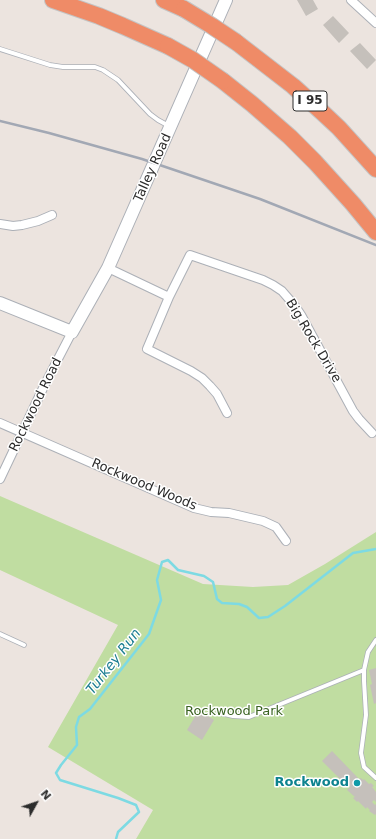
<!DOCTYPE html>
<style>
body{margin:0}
#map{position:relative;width:376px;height:839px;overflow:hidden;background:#ece4df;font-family:"DejaVu Sans",sans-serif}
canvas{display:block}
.north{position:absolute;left:16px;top:783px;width:40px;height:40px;-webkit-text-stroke:3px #fff;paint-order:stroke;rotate:50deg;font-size:11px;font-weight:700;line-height:16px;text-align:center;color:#2c2c2c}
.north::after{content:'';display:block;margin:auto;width:14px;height:18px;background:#2c2c2c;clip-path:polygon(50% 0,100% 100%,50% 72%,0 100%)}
</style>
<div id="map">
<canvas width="376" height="839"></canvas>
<div class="north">N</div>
</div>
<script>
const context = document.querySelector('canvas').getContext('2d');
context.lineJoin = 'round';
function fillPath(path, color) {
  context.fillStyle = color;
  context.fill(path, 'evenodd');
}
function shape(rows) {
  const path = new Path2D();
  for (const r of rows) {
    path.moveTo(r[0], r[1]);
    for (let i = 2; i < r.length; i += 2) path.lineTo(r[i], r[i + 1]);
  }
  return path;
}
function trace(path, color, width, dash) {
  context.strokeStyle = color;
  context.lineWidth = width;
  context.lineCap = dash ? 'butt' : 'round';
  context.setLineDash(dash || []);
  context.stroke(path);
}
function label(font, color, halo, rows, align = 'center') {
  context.font = font + ' "DejaVu Sans",sans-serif';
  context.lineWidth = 3;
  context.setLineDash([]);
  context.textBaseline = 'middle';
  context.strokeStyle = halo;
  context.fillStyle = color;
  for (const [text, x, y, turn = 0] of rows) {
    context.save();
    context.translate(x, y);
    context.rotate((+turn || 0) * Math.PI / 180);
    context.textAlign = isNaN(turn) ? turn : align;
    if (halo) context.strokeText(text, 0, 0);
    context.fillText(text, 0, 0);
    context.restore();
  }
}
const green = shape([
 [0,496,203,584,253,587,288,585,325,564,376,532,376,839,136,839,153,810,48,747,118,625,0,570]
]);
const stream = shape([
 [116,839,118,832,139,812,136,805,118,798,60,780,56,773,61,765,77,745,76,727,79,717,90,709,149,634,161,600,157,580,162,562,168,560,178,570,204,576,213,582,217,599,222,603,239,604,247,607,259,618,268,617,285,606,353,553,376,549]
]);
const building = shape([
 [297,0,313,0,318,9,306,16],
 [333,16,349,33,339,43,323,25],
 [360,43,376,60,367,69,350,51],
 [376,668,376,703,374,704,370,685,372,684,369,670],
 [199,710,214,720,202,740,187,730],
 [332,751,359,779,361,778,363,780,364,779,369,784,371,783,374,786,372,787,376,792,376,802,374,800,372,802,375,805,376,804,376,814,375,815,369,811,370,810,367,807,366,809,358,801,357,802,353,798,355,797,347,790,350,787,344,779,342,781,322,761]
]);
const lane = shape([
 [0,49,50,65,63,67,95,67,103,70,118,80,150,114,158,120,169,126],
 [0,634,24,645],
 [376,640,368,652,364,670,364,681,366,715,361,753,364,767,376,778],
 [220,713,233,716,249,717,364,670]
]);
const street = shape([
 [351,0,376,23],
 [0,224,13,226,22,225,38,221,52,215],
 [108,268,169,297],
 [227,413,217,394,210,386,202,378,191,371,147,349,169,297,190,255,263,280,273,285,282,291,295,306,301,315,353,411,359,419,372,433],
 [0,423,194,508,211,512,229,513,263,521,276,527,286,541],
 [0,479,45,384,72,332]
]);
const secondary = shape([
 [0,303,72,332,108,268,226,0]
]);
const highway = shape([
 [53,0,99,16,123,26,168,46],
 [164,0,184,9],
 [236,42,293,86,323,113,339,128,376,169],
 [223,81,252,104,290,137,315,162,353,204,376,232]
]);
const rail = shape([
 [0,121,49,133,142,159,260,199,376,245]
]);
const highwayBridge = shape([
 [184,9,212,26,236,42],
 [168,46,193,60,223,81]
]);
const markers = [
 [357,783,4,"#0f9aa8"]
];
const shields = [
 [310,101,34]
];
const shieldNames = [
 ["I 95",310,101]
];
const streetNames = [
 ["Talley Road",153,168,-66],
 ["Big Rock Drive",313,341,59],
 ["Rockwood Road",36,405,-64],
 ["Rockwood Woods",144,485,23]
];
const parkNames = [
 ["Rockwood Park",234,712]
];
const cultureNames = [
 ["Rockwood",349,783]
];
const waterNames = [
 ["Turkey Run",114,662,-52]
];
fillPath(green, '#c0dda1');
trace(stream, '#7ddae3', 2.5);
fillPath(building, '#c5c0bb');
trace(lane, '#acb0b7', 5.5);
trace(street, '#acb0b7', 10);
trace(secondary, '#acb0b7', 14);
trace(highway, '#c4c4c4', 18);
trace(lane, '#fff', 4);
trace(street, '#fff', 8);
trace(secondary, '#fff', 12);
trace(highway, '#ef8b67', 16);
trace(rail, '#a2a8b4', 2.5);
trace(highwayBridge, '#c4c4c4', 18, []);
trace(highwayBridge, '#ef8b67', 16);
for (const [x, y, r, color] of markers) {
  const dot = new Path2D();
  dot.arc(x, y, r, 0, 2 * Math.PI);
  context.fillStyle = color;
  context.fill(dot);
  trace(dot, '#fff', 1.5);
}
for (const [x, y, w] of shields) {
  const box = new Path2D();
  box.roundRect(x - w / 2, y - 10, w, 20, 3);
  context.fillStyle = '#fff';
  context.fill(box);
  trace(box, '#2c2c2c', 1);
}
label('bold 12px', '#2c2c2c', null, shieldNames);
label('13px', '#2c2c2c', '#fff', streetNames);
label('13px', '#3a6322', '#fff', parkNames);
label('bold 13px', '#0d838f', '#fff', cultureNames, 'right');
label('italic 14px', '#1b7d91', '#fff', waterNames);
</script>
